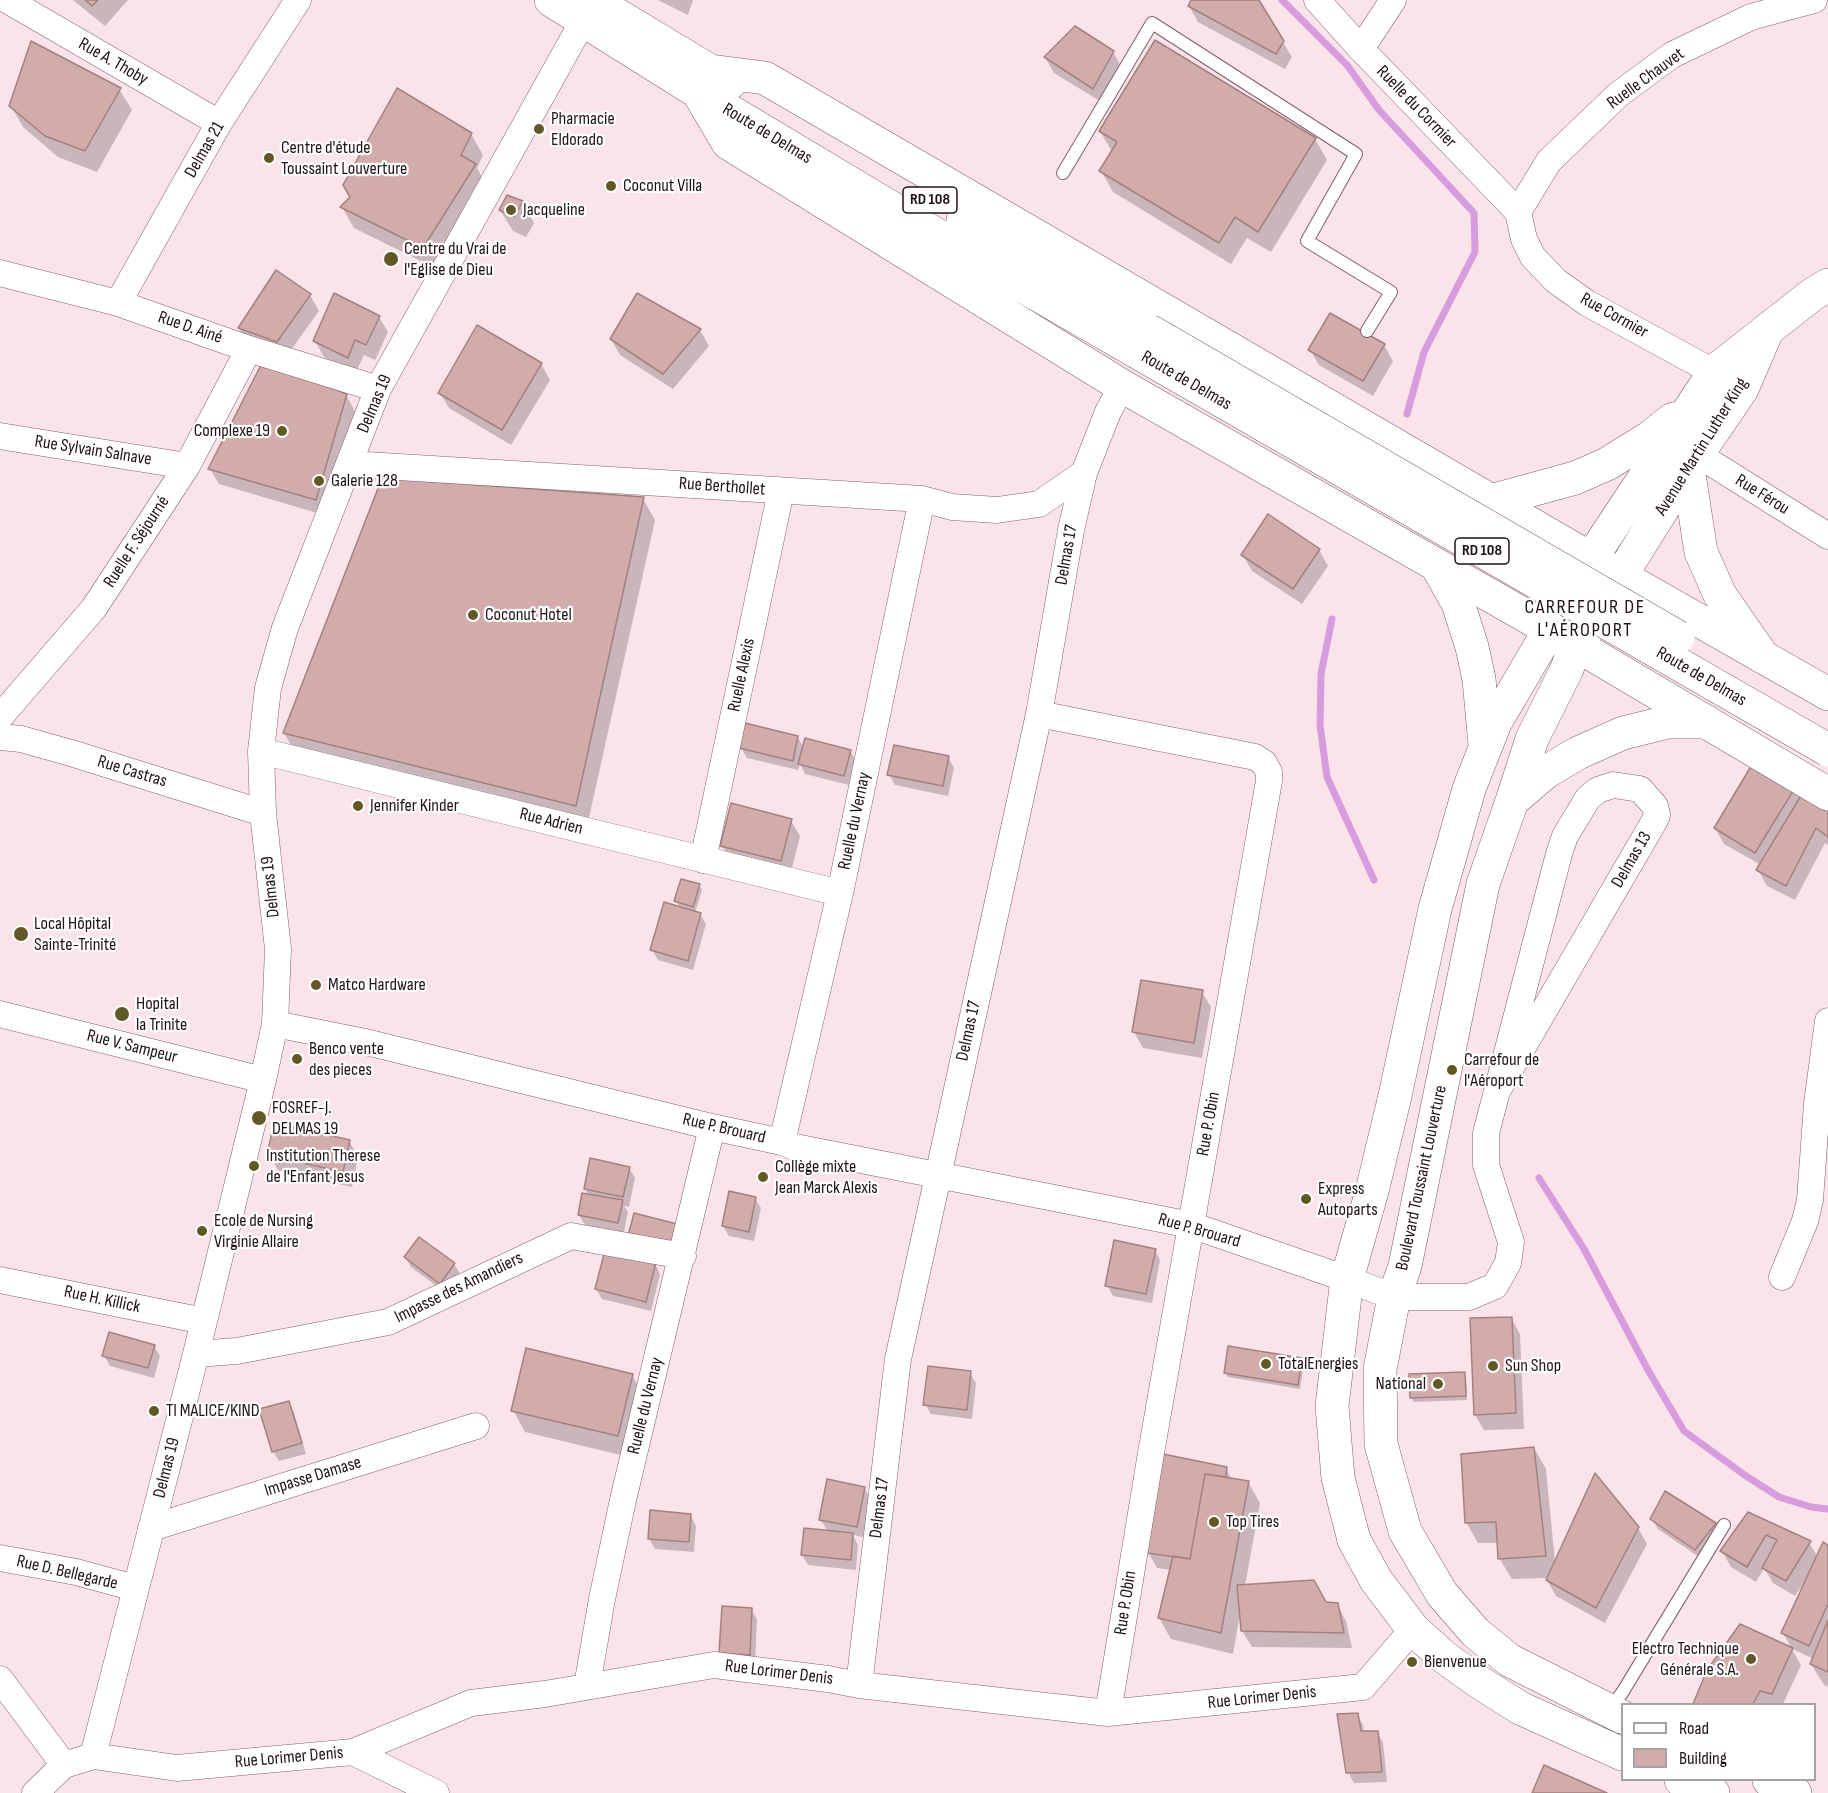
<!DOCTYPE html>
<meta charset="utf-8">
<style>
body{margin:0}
#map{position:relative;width:1828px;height:1793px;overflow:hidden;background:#fbe4e9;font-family:"Sofia Sans Condensed",sans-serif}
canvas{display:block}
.legend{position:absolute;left:1621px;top:1703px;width:195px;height:78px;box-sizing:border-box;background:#fff;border:2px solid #a6a1a2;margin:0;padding:8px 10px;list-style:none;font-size:18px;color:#201316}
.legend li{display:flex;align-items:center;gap:12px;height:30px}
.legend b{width:30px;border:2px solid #a6a1a2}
</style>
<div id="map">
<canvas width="1828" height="1793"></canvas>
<ul class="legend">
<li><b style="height:8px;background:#fff"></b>Road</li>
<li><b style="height:16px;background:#d1acaa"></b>Building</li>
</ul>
</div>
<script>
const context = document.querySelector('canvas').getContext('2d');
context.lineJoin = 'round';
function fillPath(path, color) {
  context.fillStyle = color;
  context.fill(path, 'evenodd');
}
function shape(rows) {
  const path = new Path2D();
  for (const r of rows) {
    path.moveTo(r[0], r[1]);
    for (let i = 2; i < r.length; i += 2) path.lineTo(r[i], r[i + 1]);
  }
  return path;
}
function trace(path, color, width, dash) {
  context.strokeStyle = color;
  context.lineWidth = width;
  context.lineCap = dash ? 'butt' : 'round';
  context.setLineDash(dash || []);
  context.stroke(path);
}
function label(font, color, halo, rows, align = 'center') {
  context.font = font + ' "Sofia Sans Condensed",sans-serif';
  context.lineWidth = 4.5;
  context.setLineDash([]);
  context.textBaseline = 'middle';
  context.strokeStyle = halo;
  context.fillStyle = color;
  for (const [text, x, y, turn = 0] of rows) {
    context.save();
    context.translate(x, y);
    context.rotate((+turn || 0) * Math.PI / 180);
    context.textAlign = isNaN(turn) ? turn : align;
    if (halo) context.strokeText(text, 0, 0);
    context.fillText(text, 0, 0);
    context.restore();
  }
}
const shadow = shape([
 [73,0,128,0,105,26],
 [658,0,693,0,688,15],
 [1193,0,1257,0,1292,57,1285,69,1198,22,1189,6],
 [1113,52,1122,68,1103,103,1054,73,1045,57],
 [119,89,132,110,97,172,58,157,23,127,11,106],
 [1100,131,1315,139,1327,160,1271,252,1247,238,1231,264,1113,192,1101,171,1112,152],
 [471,134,483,155,477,168,487,186,435,268,354,228,342,207],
 [522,202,534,223,526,237,513,231,500,210],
 [310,295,319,311,286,357,248,344,239,328],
 [637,295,700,330,709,346,673,389,620,355,611,339],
 [379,317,388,332,375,360,364,355,356,372,324,357,315,341],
 [1384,345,1393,361,1373,396,1319,365,1310,350],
 [541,364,550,380,511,445,449,408,440,393],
 [346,395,355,411,324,515,219,484,210,469],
 [643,499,655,520,587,827,296,754,284,733],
 [1319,550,1328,566,1302,604,1252,571,1243,555],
 [798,738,804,748,850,751,856,761,849,785,805,774,800,764,798,770,747,758,741,748],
 [948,757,954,768,948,796,895,785,889,774],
 [1757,760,1828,801,1828,845,1825,843,1795,900,1767,886,1758,870,1761,865,1724,844,1715,828],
 [791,821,800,836,790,876,731,861,722,845],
 [699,886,702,890,695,913,700,914,706,924,693,970,658,960,652,950,680,908,676,901],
 [1202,992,1211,1007,1202,1058,1143,1048,1134,1032],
 [349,1141,358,1157,352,1187,278,1170,269,1154],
 [629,1168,635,1178,629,1207,624,1206,628,1212,624,1232,585,1225,579,1215,589,1196,585,1189],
 [755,1198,761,1208,754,1241,729,1236,723,1226],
 [419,1239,454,1264,460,1274,446,1293,411,1267,405,1257],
 [1155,1250,1160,1260,1152,1303,1113,1296,1107,1285],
 [655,1264,660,1274,651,1311,602,1299,596,1289],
 [1511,1318,1520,1334,1524,1429,1484,1430,1475,1415],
 [154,1346,160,1356,154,1378,110,1366,104,1355],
 [1301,1359,1304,1364,1300,1389,1228,1377,1225,1373],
 [970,1373,976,1383,972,1419,931,1414,925,1404],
 [1464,1373,1466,1378,1467,1400,1414,1402,1411,1397],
 [632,1375,644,1396,629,1457,525,1432,513,1410],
 [289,1403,294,1413,306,1454,279,1461,273,1451],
 [1534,1448,1546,1469,1555,1562,1638,1528,1647,1544,1605,1623,1556,1596,1547,1580,1548,1578,1512,1579,1499,1558,1499,1543,1478,1543,1466,1522],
 [1165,1456,1226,1469,1232,1480,1248,1482,1260,1503,1245,1586,1337,1605,1346,1621,1352,1648,1252,1647,1242,1631,1240,1614,1233,1654,1171,1639,1159,1618,1171,1570,1157,1568,1148,1552],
 [864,1488,870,1498,863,1537,853,1535,858,1545,856,1570,808,1565,802,1555,828,1532,821,1520],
 [1748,1514,1809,1543,1818,1557,1828,1546,1828,1687,1824,1685,1811,1664,1814,1659,1792,1649,1783,1633,1807,1580,1806,1579,1795,1596,1773,1583,1764,1568,1756,1582,1731,1567,1722,1551],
 [691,1516,696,1526,694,1552,655,1549,649,1538],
 [1652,1519,1715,1524,1720,1534,1702,1559,1658,1529],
 [751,1609,757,1619,755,1665,721,1653],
 [1792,1649,1801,1665,1783,1704,1694,1704,1708,1671],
 [1357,1715,1363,1725,1364,1733,1377,1732,1383,1743,1387,1782,1354,1783,1348,1772]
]);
const stream = shape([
 [1282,0,1347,65,1379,110,1474,213,1475,252,1424,352,1407,414],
 [1332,619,1321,674,1320,725,1327,777,1374,880],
 [1539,1178,1584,1249,1648,1370,1684,1431,1746,1476,1779,1497,1811,1507,1828,1509]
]);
const building = shape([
 [85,0,98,0,92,6,85,0],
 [1191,0,1259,0,1284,41,1276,54,1188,6,1191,0],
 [1075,26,1114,51,1093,89,1044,57,1075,26],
 [1155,40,1316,138,1258,232,1235,217,1219,243,1099,171,1117,142,1099,131,1155,40],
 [31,41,121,88,85,151,45,136,9,106,31,41],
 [397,88,472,133,461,155,476,164,423,248,340,207,350,197,343,185,397,88],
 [507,195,523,201,514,217,499,210,507,195],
 [276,270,311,294,277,342,238,328,276,270],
 [334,293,380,316,366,345,355,340,348,358,313,341,334,293],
 [637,293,701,329,663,374,610,339,637,293],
 [1330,313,1385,344,1363,381,1308,350,1330,313],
 [477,325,542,363,502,430,438,393,477,325],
 [263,361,347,394,316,500,208,469,263,361],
 [382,478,644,497,576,806,283,733,382,478],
 [1268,514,1320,549,1293,589,1241,555,1268,514],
 [745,723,798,736,793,761,739,748,745,723],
 [805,738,851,750,844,776,798,764,805,738],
 [894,745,949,756,943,786,887,775,894,745],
 [1756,758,1798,783,1755,853,1714,828,1756,758],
 [1805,789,1828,799,1828,837,1816,828,1786,886,1756,870,1805,789],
 [731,803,792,819,781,861,720,846,731,803],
 [681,879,700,884,693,907,674,901,681,879],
 [664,902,701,913,688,961,650,950,664,902],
 [1141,980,1203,990,1194,1043,1132,1032,1141,980],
 [274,1123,350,1140,343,1172,267,1155,274,1123],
 [590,1158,630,1167,623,1197,584,1189,590,1158],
 [729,1191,756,1197,749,1232,722,1226,729,1191],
 [582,1193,623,1200,618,1223,578,1215,582,1193],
 [634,1213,681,1225,674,1252,627,1240,634,1213],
 [419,1237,455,1263,440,1284,404,1257,419,1237],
 [1114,1240,1156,1249,1146,1294,1105,1286,1114,1240],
 [605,1250,656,1262,646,1302,595,1289,605,1250],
 [1512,1317,1516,1413,1474,1415,1470,1318,1512,1317],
 [109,1332,155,1345,148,1368,102,1356,109,1332],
 [1228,1346,1302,1358,1298,1385,1224,1373,1228,1346],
 [526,1348,633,1374,618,1436,511,1411,526,1348],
 [928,1366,971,1371,967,1410,923,1405,928,1366],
 [1465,1372,1466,1396,1410,1398,1409,1374,1465,1372],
 [289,1401,302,1443,272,1452,259,1409,289,1401],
 [1534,1447,1546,1556,1498,1559,1496,1522,1465,1523,1461,1454,1534,1447],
 [1163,1454,1227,1467,1226,1477,1205,1474,1190,1559,1147,1553,1163,1454],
 [1595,1473,1639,1527,1596,1608,1546,1580,1595,1473],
 [1205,1474,1249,1481,1221,1633,1158,1618,1173,1556,1190,1559,1205,1474],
 [827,1479,865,1487,857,1527,819,1520,827,1479],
 [1665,1491,1716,1523,1695,1550,1650,1519,1665,1491],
 [650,1510,691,1514,689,1542,648,1539,650,1510],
 [1748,1512,1811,1541,1786,1581,1762,1568,1777,1540,1766,1535,1747,1567,1720,1551,1748,1512],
 [804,1528,853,1533,851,1560,801,1555,804,1528],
 [1823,1542,1828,1545,1828,1604,1809,1646,1781,1633,1823,1542],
 [1314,1580,1326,1602,1338,1603,1344,1633,1241,1631,1237,1585,1314,1580],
 [722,1606,752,1608,750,1655,719,1653,722,1606],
 [1828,1620,1828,1672,1810,1664,1828,1620],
 [1740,1624,1793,1648,1772,1694,1760,1691,1753,1704,1693,1704,1707,1670,1740,1624],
 [1358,1713,1361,1731,1378,1731,1382,1772,1346,1773,1337,1714,1358,1713],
 [1544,1765,1607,1793,1532,1793,1544,1765]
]);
const lane = shape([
 [1063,173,1152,23,1356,154,1307,241,1391,292,1367,331],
 [1609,1709,1622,1693,1724,1525]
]);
const street = shape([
 [7,0,219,123],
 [1317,0,1361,49,1518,212],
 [1361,49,1393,0],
 [1518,212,1549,161,1619,94,1672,55,1751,17,1814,0],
 [1518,212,1524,239,1533,257,1556,281,1587,303,1730,381],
 [0,273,118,303,249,349,378,389],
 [118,303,219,123,298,0],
 [0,436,187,466],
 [1697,454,1828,536],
 [350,464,922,499,952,507,997,510,1039,504,1084,473],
 [1039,714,1255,757,1264,763,1269,772,1269,781,1151,1453,1108,1713],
 [0,717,94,608,187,466,249,349],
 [0,737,21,739,71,753,263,813],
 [261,751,840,893],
 [703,860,781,491],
 [0,1014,263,1080],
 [275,1024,370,1043,712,1127,782,1142,795,1147,1191,1225,1347,1279,1394,1297,1469,1297,1495,1286,1508,1263,1511,1242,1486,1165,1486,1133,1559,854,1565,836,1588,798,1598,790,1613,785,1640,789,1655,806,1657,815,1655,820,1499,1088],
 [782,1142,840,893,922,499],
 [1782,1277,1805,1221,1810,1200,1817,1104,1828,1021],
 [0,1280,204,1321],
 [196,1354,237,1351,388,1322,571,1236,683,1256],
 [151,1528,476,1426],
 [0,1558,76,1572,135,1588],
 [0,1679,64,1765],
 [859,1685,898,1359,1039,714,1071,530,1084,473,1108,412,1122,386],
 [587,1686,602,1599,623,1500,712,1127],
 [353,1752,436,1793],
 [93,1756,196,1354,263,1080,275,1024,278,949,263,813,261,751,268,688,285,628,378,389,592,5],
 [35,1793,64,1765,93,1756,177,1768,353,1752,471,1703,545,1694,714,1665,828,1679,859,1685,1108,1713,1363,1687,1413,1629]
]);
const secondary = shape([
 [1688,468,1701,552,1720,595,1763,657],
 [1491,501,1575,478,1607,464,1649,438,1673,419],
 [1437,566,1458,603,1472,647,1479,679,1485,745],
 [1512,801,1546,772,1578,753,1623,733,1668,722,1707,722],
 [1622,1717,1509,1660,1475,1632,1442,1594,1405,1531,1381,1444,1380,1369,1394,1297,1405,1266,1483,884,1512,801,1532,739,1567,669,1572,654,1688,468,1742,389,1766,333],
 [1622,1754,1520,1708,1479,1682,1444,1657,1413,1629,1376,1580,1354,1540,1338,1478,1332,1406,1347,1279,1372,1191,1395,1096,1435,909,1469,789,1495,723,1594,554,1715,371,1813,294,1828,285],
 [1681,1780,1713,1793],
 [1769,1780,1795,1793]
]);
const primary = shape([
 [551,0,698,92,1002,274,1137,352],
 [594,1,730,83],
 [710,71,765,78,1591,559,1828,694],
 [698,92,728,143,1122,386,1549,629,1828,794],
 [963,220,1148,330]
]);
const primaryBridge = shape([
 [1148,330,1678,637],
 [1137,352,1828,750]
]);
const markers = [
 [539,129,6,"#625825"],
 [269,158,6,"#625825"],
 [611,186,6,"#625825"],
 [511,210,6,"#625825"],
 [391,259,8,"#625825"],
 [282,431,6,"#625825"],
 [319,481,6,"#625825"],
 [473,615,6,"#625825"],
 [358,806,6,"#625825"],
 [21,934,8,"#625825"],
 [316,985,6,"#625825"],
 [122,1014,8,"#625825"],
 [297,1059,6,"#625825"],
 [1452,1070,6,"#625825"],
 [259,1118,8,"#625825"],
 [254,1166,6,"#625825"],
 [763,1177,6,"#625825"],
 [1306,1199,6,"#625825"],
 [202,1231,6,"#625825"],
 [1266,1364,6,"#625825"],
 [1493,1366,6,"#625825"],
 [1438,1384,6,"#625825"],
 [154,1411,6,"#625825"],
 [1214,1522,6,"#625825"],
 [1751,1659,6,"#625825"],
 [1412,1662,6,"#625825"]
];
const shields = [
 [930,200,54],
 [1482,551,54]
];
const shieldNames = [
 ["RD 108",930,200],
 ["RD 108",1482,551]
];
const streetNames = [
 ["Rue A. Thoby",113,62,30],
 ["Ruelle Chauvet",1646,79,-36],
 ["Ruelle du Cormier",1416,107,46],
 ["Route de Delmas",767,134,31],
 ["Delmas 21",205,150,-60],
 ["Rue Cormier",1614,316,29],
 ["Rue D. Ainé",190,328,19],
 ["Route de Delmas",1186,381,30],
 ["Delmas 19",375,404,-67],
 ["Avenue Martin Luther King",1702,447,-58],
 ["Rue Sylvain Salnave",93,451,9],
 ["Rue Berthollet",722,487,4],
 ["Rue Férou",1762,495,32],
 ["Ruelle F. Séjourné",137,542,-57],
 ["Delmas 17",1067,555,-80],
 ["Ruelle Alexis",742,675,-78],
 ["Route de Delmas",1701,677,30],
 ["Rue Castras",132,772,17],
 ["Ruelle du Vernay",855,821,-78],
 ["Rue Adrien",551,822,14],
 ["Delmas 13",1632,860,-60],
 ["Delmas 19",271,887,-96],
 ["Delmas 17",969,1031,-78],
 ["Rue V. Sampeur",132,1047,14],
 ["Rue P. Obin",1209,1124,-80],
 ["Rue P. Brouard",724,1129,13],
 ["Boulevard Toussaint Louverture",1422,1178,-78],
 ["Rue P. Brouard",1199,1231,16],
 ["Impasse des Amandiers",459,1288,-26],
 ["Rue H. Killick",102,1300,12],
 ["Ruelle du Vernay",646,1406,-76],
 ["Delmas 19",167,1468,-76],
 ["Impasse Damase",313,1477,-17],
 ["Delmas 17",880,1508,-83],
 ["Rue D. Bellegarde",67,1573,13],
 ["Rue P. Obin",1126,1603,-81],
 ["Rue Lorimer Denis",779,1673,7],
 ["Rue Lorimer Denis",1262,1698,-6],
 ["Rue Lorimer Denis",289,1758,-5]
];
const poiNames = [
 ["Pharmacie",551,119],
 ["Eldorado",551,140],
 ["Centre d'étude",281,148],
 ["Toussaint Louverture",281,169],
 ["Coconut Villa",623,186],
 ["Jacqueline",523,210],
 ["Centre du Vrai de",404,249],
 ["l'Eglise de Dieu",404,270],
 ["Complexe 19",270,431,"right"],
 ["Galerie 128",331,481],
 ["Coconut Hotel",485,615],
 ["Jennifer Kinder",370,806],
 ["Local Hôpital",34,924],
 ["Sainte-Trinité",34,945],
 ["Matco Hardware",328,985],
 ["Hopital",136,1004],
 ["la Trinite",136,1025],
 ["Benco vente",309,1049],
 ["des pieces",309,1070],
 ["Carrefour de",1464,1060],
 ["l'Aéroport",1464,1081],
 ["FOSREF-J.",272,1108],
 ["DELMAS 19",272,1129],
 ["Institution Therese",266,1156],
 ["de l'Enfant Jesus",266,1177],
 ["Collège mixte",775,1167],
 ["Jean Marck Alexis",775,1188],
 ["Express",1318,1189],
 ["Autoparts",1318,1210],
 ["Ecole de Nursing",214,1221],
 ["Virginie Allaire",214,1242],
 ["TotalEnergies",1278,1364],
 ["Sun Shop",1505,1366],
 ["National",1426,1384,"right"],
 ["TI MALICE/KIND",166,1411],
 ["Top Tires",1226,1522],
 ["Electro Technique",1739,1649,"right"],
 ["Générale S.A.",1739,1670,"right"],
 ["Bienvenue",1424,1662]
];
const neighbourhoodNames = [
 ["CARREFOUR DE",1585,608],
 ["L'AÉROPORT",1585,631]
];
fillPath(shadow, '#0003');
trace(stream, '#d69cde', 7);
fillPath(building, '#d1acaa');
trace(building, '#a48180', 1.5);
trace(lane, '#806069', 14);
trace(street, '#806069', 27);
trace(secondary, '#806069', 34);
trace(primary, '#806069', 34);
trace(lane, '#fff', 12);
trace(street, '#fff', 26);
trace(secondary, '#fff', 33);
trace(primary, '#fff', 33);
trace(primaryBridge, '#806069', 34, []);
trace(primaryBridge, '#fff', 33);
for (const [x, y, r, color] of markers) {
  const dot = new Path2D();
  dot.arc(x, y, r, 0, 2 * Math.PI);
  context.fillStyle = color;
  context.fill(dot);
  trace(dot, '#fff', 2);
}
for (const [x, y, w] of shields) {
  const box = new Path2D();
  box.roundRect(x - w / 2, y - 13, w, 26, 4.5);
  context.fillStyle = '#fff';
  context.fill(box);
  trace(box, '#201316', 1.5);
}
label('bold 16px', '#201316', null, shieldNames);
label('18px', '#201316', '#fff', streetNames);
label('18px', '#201316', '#fff', poiNames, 'left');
context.letterSpacing = '1.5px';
label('20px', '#201316', '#fff', neighbourhoodNames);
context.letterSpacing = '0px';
</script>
